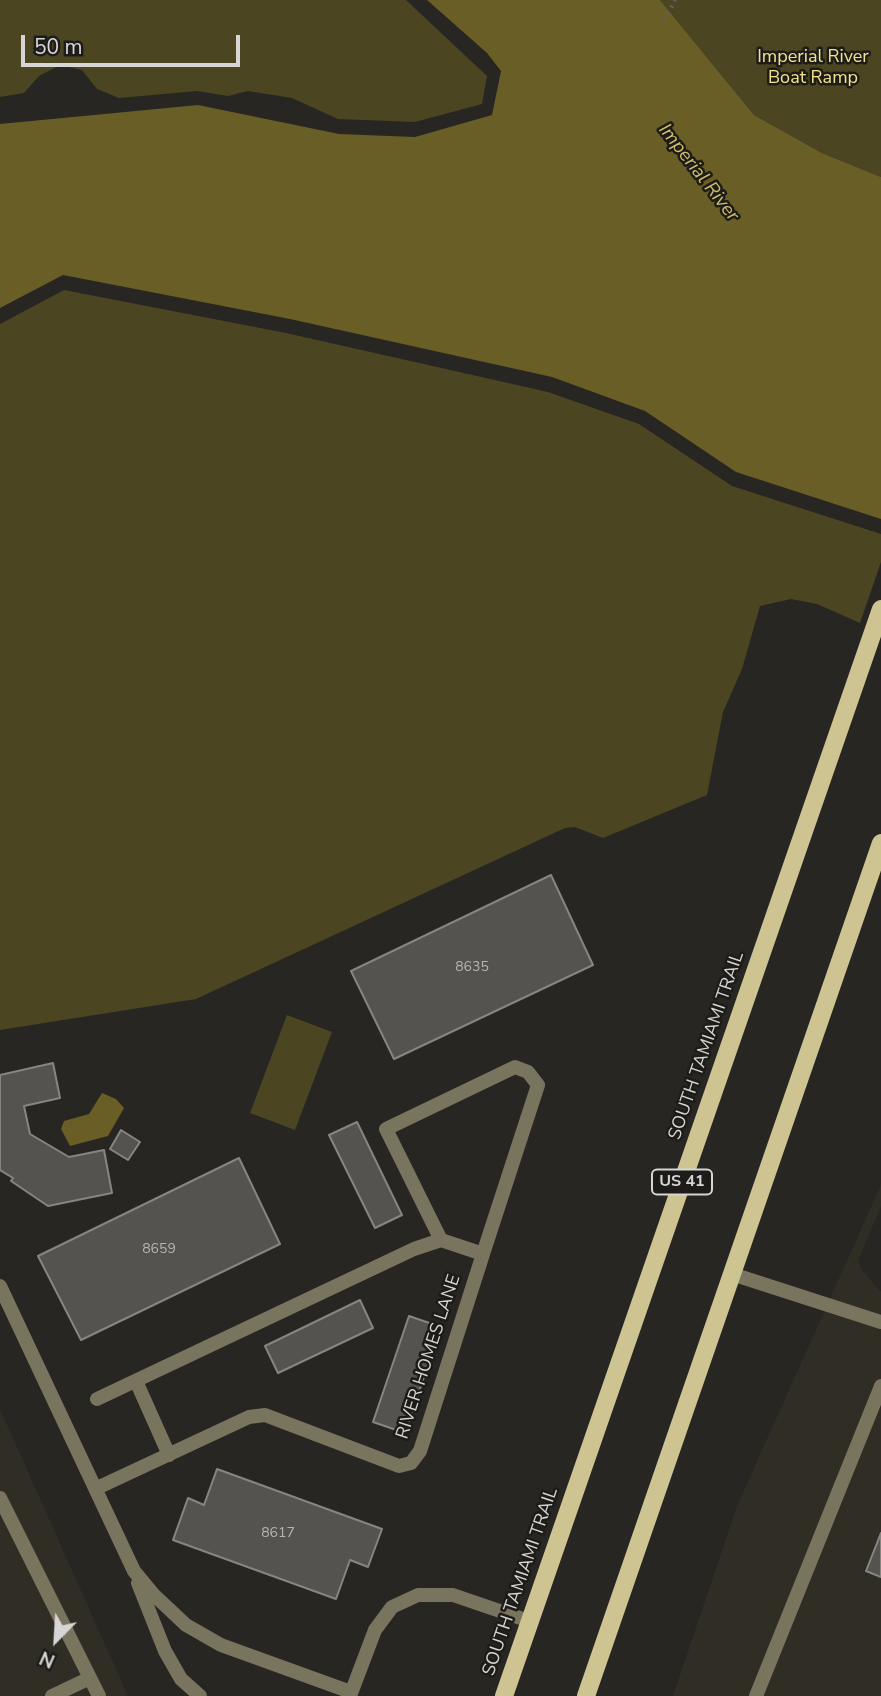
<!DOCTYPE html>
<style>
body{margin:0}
#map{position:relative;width:881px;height:1696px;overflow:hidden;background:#272622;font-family:"Nunito Sans",sans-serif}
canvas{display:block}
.north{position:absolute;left:21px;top:1605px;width:70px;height:70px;-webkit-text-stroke:5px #1d1c19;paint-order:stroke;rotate:204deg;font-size:19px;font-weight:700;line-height:28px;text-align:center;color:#d7d6d4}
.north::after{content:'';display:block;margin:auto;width:24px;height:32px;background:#d7d6d4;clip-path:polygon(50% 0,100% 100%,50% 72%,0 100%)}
.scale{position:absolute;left:21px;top:35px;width:219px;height:32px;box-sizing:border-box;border:4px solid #d7d6d4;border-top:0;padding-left:9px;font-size:21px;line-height:24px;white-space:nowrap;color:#d7d6d4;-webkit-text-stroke:5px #1d1c19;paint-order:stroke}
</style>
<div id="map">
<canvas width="881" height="1696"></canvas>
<div class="north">N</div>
<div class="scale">50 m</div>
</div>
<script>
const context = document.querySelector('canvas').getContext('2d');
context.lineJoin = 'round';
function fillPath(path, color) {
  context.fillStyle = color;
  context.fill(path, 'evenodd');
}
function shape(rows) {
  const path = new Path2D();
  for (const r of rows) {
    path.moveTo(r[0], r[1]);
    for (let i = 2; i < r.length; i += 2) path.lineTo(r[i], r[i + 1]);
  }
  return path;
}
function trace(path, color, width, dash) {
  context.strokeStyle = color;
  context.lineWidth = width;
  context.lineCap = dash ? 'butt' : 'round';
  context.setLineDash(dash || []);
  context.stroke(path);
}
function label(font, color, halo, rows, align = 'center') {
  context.font = font + ' "Nunito Sans",sans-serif';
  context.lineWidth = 5;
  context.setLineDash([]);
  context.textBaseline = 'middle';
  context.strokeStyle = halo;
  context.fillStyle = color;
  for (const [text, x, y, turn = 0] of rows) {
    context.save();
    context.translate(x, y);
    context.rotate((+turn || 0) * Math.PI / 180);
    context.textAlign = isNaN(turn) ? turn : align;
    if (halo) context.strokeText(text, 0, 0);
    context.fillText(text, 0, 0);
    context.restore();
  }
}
const built = shape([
 [881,1185,881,1206,858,1261,861,1269,881,1292,881,1696,673,1696,737,1506],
 [0,1409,128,1696,0,1696]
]);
const green = shape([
 [0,0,406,0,487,76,482,104,415,122,338,119,292,98,248,91,228,96,197,91,119,98,97,89,82,70,60,65,39,76,24,93,0,97],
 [660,0,881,0,881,177,822,153,754,115],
 [64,290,286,333,548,392,639,424,732,486,881,534,881,562,860,623,817,604,791,599,760,606,742,669,723,712,707,795,603,838,575,827,565,828,196,999,0,1030,0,324],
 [287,1015,332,1032,295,1130,250,1113]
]);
const water = shape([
 [427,0,660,0,754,115,822,153,881,177,881,519,736,472,645,411,552,377,290,319,63,275,0,308,0,124,198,105,339,134,415,137,492,115,501,71,487,53],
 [102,1093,116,1099,124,1108,108,1136,70,1146,61,1129,64,1121,89,1114]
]);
const building = shape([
 [551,875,593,965,394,1059,351,971,551,875],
 [53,1063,60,1098,24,1106,30,1134,69,1157,104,1150,112,1193,48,1206,11,1181,13,1178,0,1170,0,1075,53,1063],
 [357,1122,402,1215,375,1228,329,1135,357,1122],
 [121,1130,140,1142,128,1160,110,1149,121,1130],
 [239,1158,280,1244,81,1340,38,1256,239,1158],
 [360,1300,373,1328,278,1373,265,1346,360,1300],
 [409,1316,441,1327,405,1433,373,1422,409,1316],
 [217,1469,382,1529,368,1567,350,1560,336,1599,173,1540,188,1498,204,1505,217,1469],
 [881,1533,881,1577,866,1571,881,1533]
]);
const path = shape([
 [665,20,675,0]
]);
const lane = shape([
 [0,1498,99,1696],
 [52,1696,90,1678],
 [756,1696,881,1386]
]);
const street = shape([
 [732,1274,881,1322],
 [0,1286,134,1571,153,1594,186,1625,221,1645,351,1692],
 [136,1381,169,1455],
 [97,1399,414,1249,441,1240],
 [97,1488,249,1417,265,1415,399,1466,411,1463,420,1451,483,1254,538,1085,528,1072,515,1067,386,1129,441,1240,483,1254],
 [138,1583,165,1651,181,1679,200,1696],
 [350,1696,375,1630,392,1607,418,1595,453,1595,529,1621]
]);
const primary = shape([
 [504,1696,881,609],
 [586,1696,881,843]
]);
const numberNames = [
 ["8635",472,968],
 ["8659",159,1250],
 ["8617",278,1534]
];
const shields = [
 [682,1182,60]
];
const shieldNames = [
 ["US 41",682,1182]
];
const parkNames = [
 ["Imperial River",813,58],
 ["Boat Ramp",813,79]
];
const streetNames = [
 ["SOUTH TAMIAMI TRAIL",707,1046,-71],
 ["RIVER HOMES LANE",429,1357,-72],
 ["SOUTH TAMIAMI TRAIL",521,1582,-71]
];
const waterNames = [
 ["Imperial River",698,173,52]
];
fillPath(built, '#302e24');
fillPath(green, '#4c4521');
fillPath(water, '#695e25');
fillPath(building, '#54534f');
trace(building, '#868580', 2);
trace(path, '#605f5b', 4.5, [2, 5]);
trace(lane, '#79745d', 14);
trace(street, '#79745d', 14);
trace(primary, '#cdc492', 18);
label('14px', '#b6b5b3', null, numberNames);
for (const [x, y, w] of shields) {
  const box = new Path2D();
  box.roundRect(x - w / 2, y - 12.5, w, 25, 5);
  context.fillStyle = '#1d1c19';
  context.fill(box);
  trace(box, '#d7d6d4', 2);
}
label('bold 16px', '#d7d6d4', null, shieldNames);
label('18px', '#f3e28c', '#1d1c19', parkNames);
label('18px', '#d7d6d4', '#1d1c19', streetNames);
label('italic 19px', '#d0bf6a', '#1d1c19', waterNames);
</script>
